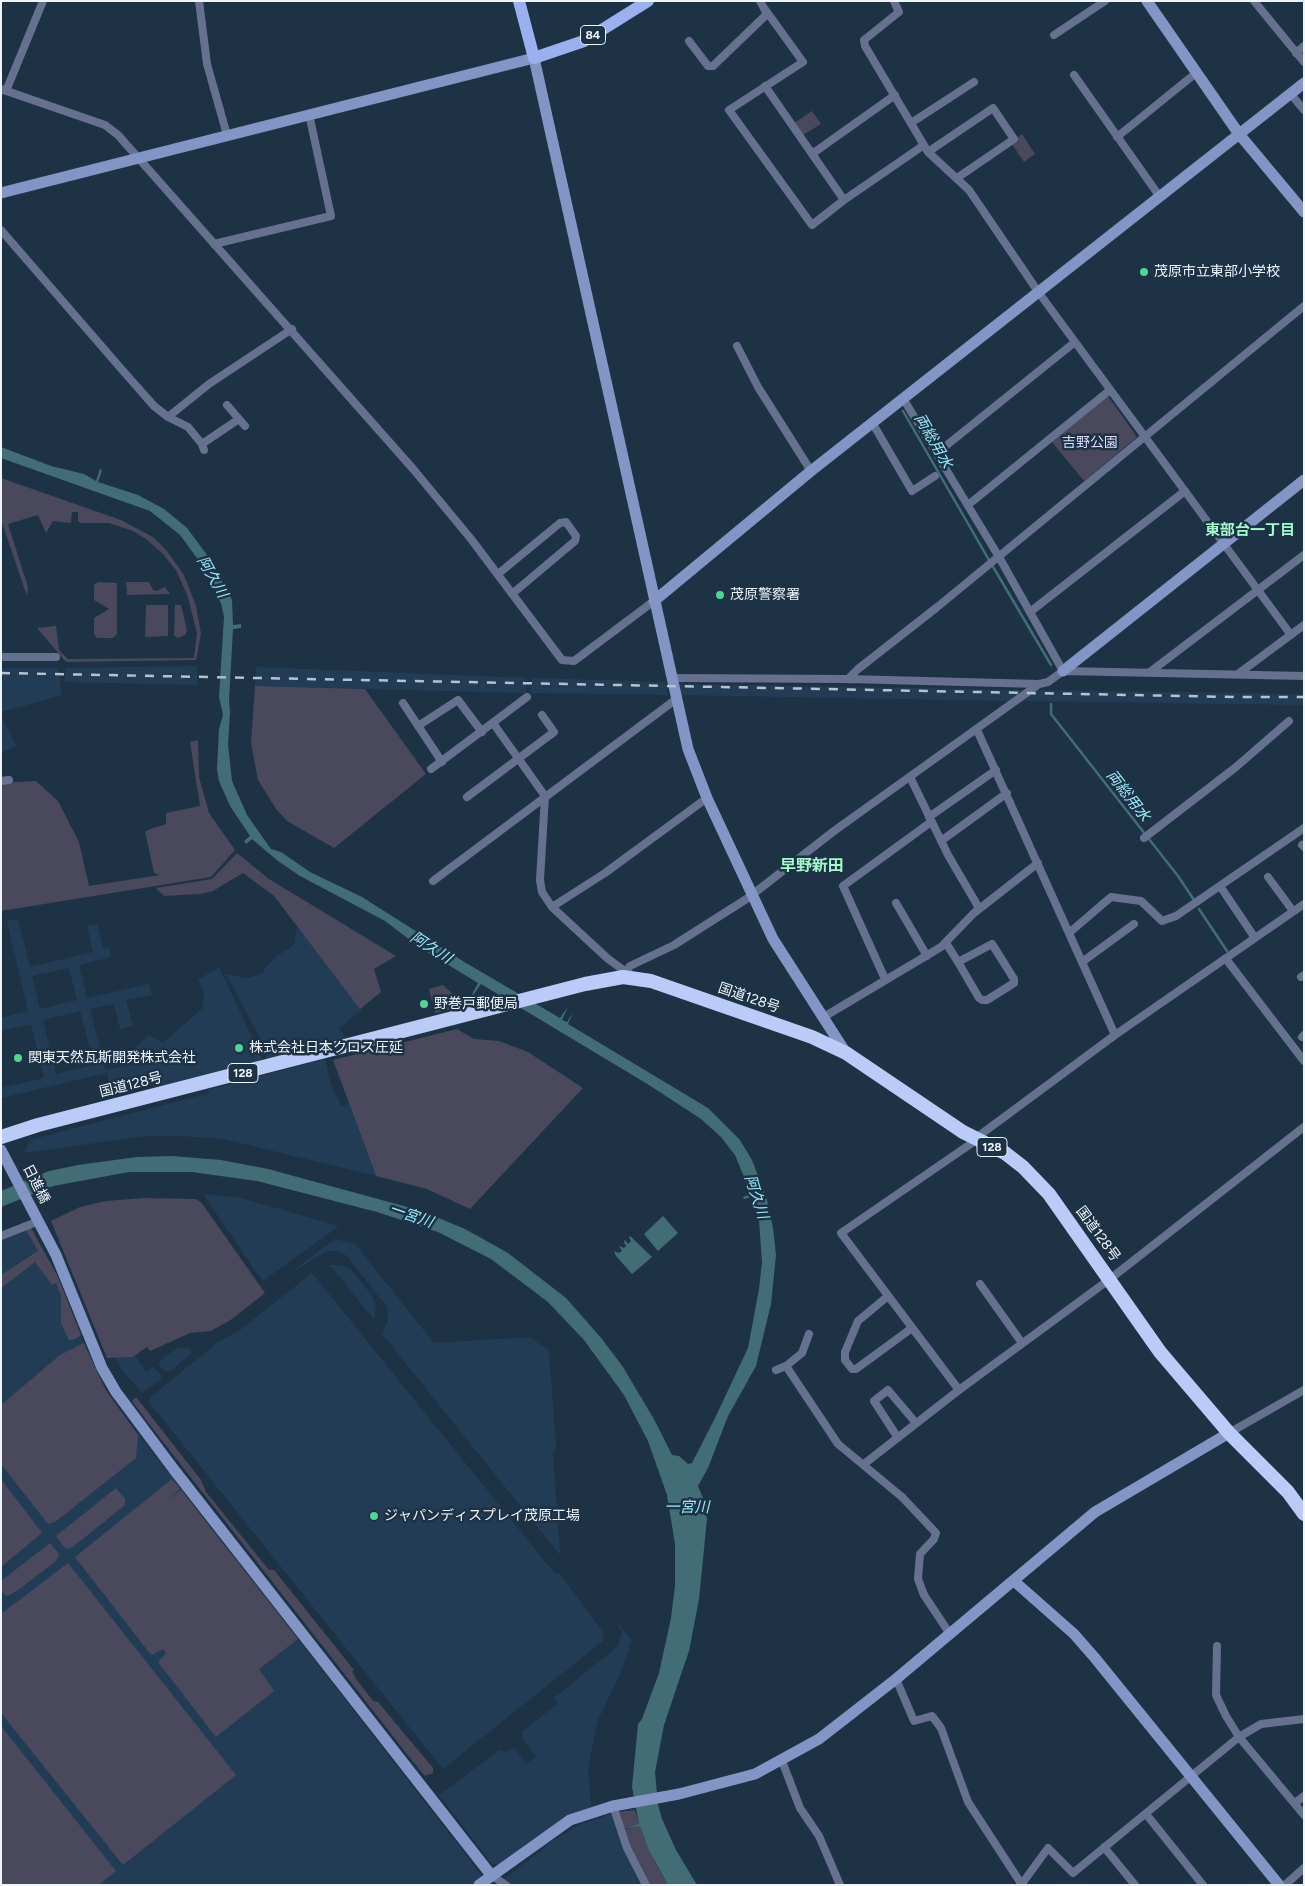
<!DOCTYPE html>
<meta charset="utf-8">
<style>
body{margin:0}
#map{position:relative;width:1305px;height:1886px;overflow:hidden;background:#1e3246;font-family:Figtree,sans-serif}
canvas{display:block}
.frame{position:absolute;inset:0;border:2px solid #eef5fd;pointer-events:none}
</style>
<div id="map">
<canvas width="1305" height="1886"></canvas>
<div class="frame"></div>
</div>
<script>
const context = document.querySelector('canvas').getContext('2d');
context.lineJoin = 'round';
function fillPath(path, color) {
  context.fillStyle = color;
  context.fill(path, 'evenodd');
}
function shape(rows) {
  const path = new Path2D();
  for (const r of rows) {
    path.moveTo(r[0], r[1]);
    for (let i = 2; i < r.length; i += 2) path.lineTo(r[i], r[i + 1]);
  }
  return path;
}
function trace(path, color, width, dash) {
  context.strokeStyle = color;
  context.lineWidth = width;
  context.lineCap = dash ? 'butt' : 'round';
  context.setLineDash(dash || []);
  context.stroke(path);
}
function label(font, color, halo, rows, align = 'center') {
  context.font = font + ' Figtree,"Noto Sans JP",sans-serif';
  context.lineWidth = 5;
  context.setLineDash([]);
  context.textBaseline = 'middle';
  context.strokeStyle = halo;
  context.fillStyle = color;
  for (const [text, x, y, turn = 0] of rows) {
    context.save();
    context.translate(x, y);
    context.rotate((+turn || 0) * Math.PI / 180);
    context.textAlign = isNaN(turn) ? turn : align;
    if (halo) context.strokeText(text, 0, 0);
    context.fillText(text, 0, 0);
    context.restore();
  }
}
const built = shape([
 [197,666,197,685,65,682,65,668],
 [256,667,526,678,526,693,255,686],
 [1,668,58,668,62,695,1,712],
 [532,678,665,682,668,695,531,693],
 [678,684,1028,690,1012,701,681,695],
 [1034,690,1304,694,1304,705,1020,701],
 [1,715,16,746,1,753],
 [18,919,30,967,93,952,87,926,97,924,103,949,109,948,111,957,79,965,87,998,149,984,152,995,126,1000,133,1026,120,1029,114,1004,90,1009,106,1073,1,1098,1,1088,44,1078,31,1024,1,1031,1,1018,28,1011,7,921],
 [69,968,77,1000,40,1009,32,976],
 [80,1011,94,1065,56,1074,43,1020],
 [297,928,309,940,362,1010,339,1028,345,1038,267,1060,260,1038,226,974,248,978,261,974,274,958,294,945],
 [219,967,263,1061,160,1087,157,1084,112,1094,106,1070,137,1063,129,1053,149,1035,163,1043,203,1008,204,992,198,980],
 [325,1059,330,1081,341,1106,349,1104,376,1176,224,1139,180,1136,145,1136,24,1153,30,1140,209,1093,208,1090],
 [203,1194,241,1198,339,1226,264,1280,261,1279],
 [31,1228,58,1277,91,1362,112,1400,483,1877,473,1885,1,1885,1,1240],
 [335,1239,355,1244,434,1343,530,1337,549,1351,556,1448,553,1454,560,1555,382,1334,388,1321,387,1307,347,1256,338,1251,326,1251,285,1277],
 [330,1265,341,1265,350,1269,371,1294,376,1306,374,1320],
 [312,1273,555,1574,560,1574,603,1632,603,1641,443,1769,149,1402,151,1397,218,1342,240,1330],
 [190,1347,191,1354,170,1371,166,1372,159,1365,160,1360,178,1348],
 [135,1356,146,1371,153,1367,162,1376,160,1380,142,1393,122,1370,116,1358],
 [616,1621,632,1641,620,1674,597,1722,588,1770,591,1807,573,1814,499,1865,492,1864,439,1795,500,1750,507,1752,514,1748,527,1764,536,1757,524,1741,522,1732,558,1703,554,1698,618,1646,622,1632],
 [611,1814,642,1885,511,1885,504,1879,554,1840,579,1825]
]);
const green = shape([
 [812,111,821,124,803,135,794,123],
 [1022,134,1035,154,1024,162,1011,143],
 [1108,396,1137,437,1084,481,1052,442],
 [1,478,121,520,153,537,167,551,184,575,196,606,201,633,196,660,66,662,37,628,56,626,59,650,68,659,194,658,197,633,188,597,176,570,163,554,146,539,133,531,109,523,81,523,78,521,78,512,72,512,71,523,53,521,46,533,38,515,8,524,28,587,27,596,1,520],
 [98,582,117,583,117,634,113,638,97,638,94,634,94,618,109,609,94,600,94,585],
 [126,582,149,582,153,590,157,591,165,587,170,594,127,595],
 [146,605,168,605,168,636,145,637],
 [175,605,181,605,187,630,185,635,178,638,174,635],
 [255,686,365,689,426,774,334,848,287,821,276,809,258,780,251,743],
 [198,740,199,777,209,813,235,850,211,877,1,911,1,783,36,781,58,801,79,842,89,886,160,875,154,873,145,831,166,824,166,813,200,806,190,742],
 [237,853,269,879,396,956,374,969,381,992,360,1009,274,896,243,873,213,891,200,894,164,896,156,888,212,879],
 [443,985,455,996,463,1006,435,1013,429,989],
 [457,1029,474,1039,499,1041,528,1052,583,1088,470,1209,427,1189,376,1176,333,1060],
 [143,1198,196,1199,201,1202,265,1293,232,1319,211,1331,190,1333,150,1351,147,1347,133,1357,107,1358,51,1221,80,1207,106,1201],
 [31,1228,58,1277,81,1335,75,1339,69,1340,61,1324,61,1295,56,1283,52,1285,35,1262,1,1288,1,1275,38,1251,26,1230],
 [84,1343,105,1389,138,1435,136,1458,55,1522,48,1524,1,1464,1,1405,60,1355],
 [136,1397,201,1480,206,1492,269,1570,274,1570,354,1670,352,1671,356,1679,373,1701,378,1702,433,1768,433,1773,425,1776,410,1758,146,1420,132,1401],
 [1,1479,42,1533,1,1567],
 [172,1479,180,1489,167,1500,181,1490,298,1639,259,1669,274,1691,216,1737,158,1662,166,1653,163,1649,151,1655,75,1557],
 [116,1488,125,1499,125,1505,74,1546,69,1549,64,1547,56,1536],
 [50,1543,59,1554,56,1561,21,1588,8,1596,5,1595,1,1589,1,1581],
 [68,1563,236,1775,123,1865,1,1713,1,1614],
 [1,1726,116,1871,99,1885,1,1885],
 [635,1810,639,1824,624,1829,617,1812],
 [640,1825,655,1862,668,1885,649,1885,633,1855,625,1830]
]);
const water = shape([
 [1,447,51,466,84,474,96,481,100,469,102,470,98,482,138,495,164,509,187,528,210,559,232,600,233,625,241,624,241,628,233,629,229,700,230,713,228,744,232,781,247,815,271,849,281,852,310,872,362,897,466,963,560,1018,568,1007,562,1020,567,1022,573,1013,568,1024,708,1108,740,1140,752,1160,767,1200,773,1228,776,1255,771,1304,756,1366,728,1416,708,1468,698,1486,703,1498,707,1519,699,1599,689,1651,664,1725,655,1772,658,1805,662,1819,676,1850,697,1885,668,1885,649,1850,640,1826,624,1829,639,1824,632,1787,638,1724,642,1719,659,1673,671,1618,675,1586,675,1544,667,1495,648,1441,624,1395,584,1340,548,1302,491,1259,438,1232,377,1212,257,1181,192,1172,129,1172,53,1186,1,1207,1,1191,49,1171,78,1165,137,1157,172,1156,221,1160,268,1169,422,1211,465,1229,508,1253,566,1298,602,1339,623,1367,655,1421,672,1455,679,1456,688,1464,692,1463,715,1418,748,1348,759,1289,762,1262,759,1220,752,1197,744,1199,743,1197,751,1194,735,1155,721,1137,701,1119,649,1085,481,984,472,997,471,996,478,983,422,949,385,921,300,876,278,861,252,839,246,844,244,841,250,836,230,806,219,781,217,770,219,729,223,715,219,697,224,617,221,603,202,565,180,535,150,511,1,458],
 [663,1216,678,1233,658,1251,644,1234],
 [630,1236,652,1257,632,1274,616,1256,614,1251,619,1253,622,1251,619,1246,624,1248,626,1246,624,1242,625,1240,628,1244,631,1241,629,1237]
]);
const stream = shape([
 [903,411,989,560],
 [992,565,1051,665],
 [1051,704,1051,714,1178,876,1194,900],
 [1199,909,1227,951]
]);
const street = shape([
 [199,1,207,64,227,135],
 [894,1,899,12,864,40,865,46,928,152,969,190,1039,293,1291,635],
 [1254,1,1304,62],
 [764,8,803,62,729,110,812,225,844,200,924,145],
 [1054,35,1105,1],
 [689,41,708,66,713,66,765,16,766,12,760,1],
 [1296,53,1304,46],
 [1074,75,1160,197],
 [765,86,844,200],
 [1,89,105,125,118,135,414,470,471,539,562,660,574,661,654,601],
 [6,91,43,1],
 [1290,93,1304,110],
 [911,123,974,82],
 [1117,137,1196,73],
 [928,152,993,108,1014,139,957,178],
 [812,154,895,95],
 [1,230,124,372,154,406,168,417,209,384,292,329],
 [214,244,331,216,309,114],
 [737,346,758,387,811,471],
 [904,400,999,557,1063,671],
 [227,405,245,426],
 [168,417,188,427,202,444,204,450],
 [873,424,912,491,935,476],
 [202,444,239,419],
 [937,453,1075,342],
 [968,505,1110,390],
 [498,574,560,523,566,522,576,536,575,541,512,594],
 [1030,612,1185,491],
 [1,657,56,657],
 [1150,672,1304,555],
 [1238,674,1304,625],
 [671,678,848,679,1039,684,1048,682,1063,671,1304,676],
 [848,679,858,669,936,608,1304,306],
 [403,703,442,762],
 [493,723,545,796,540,880,542,892,552,907,607,958,626,972],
 [418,726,458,700,482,732],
 [977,730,1115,1035],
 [431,769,527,697],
 [910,777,948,855,979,908],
 [1,781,9,780],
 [467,797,554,732,542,715],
 [929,817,996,770],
 [1144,838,1236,767,1289,721],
 [941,841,1007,793],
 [1302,845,1304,847],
 [1268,877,1293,911],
 [433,881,675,700],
 [1220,886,1255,938],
 [896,903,927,956],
 [552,907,605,873,707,798],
 [1069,933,1111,897,1141,901,1162,921,1176,916,1304,828],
 [946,943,958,962,979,998,982,1000,987,1000,1014,983,1014,979,992,944,958,962],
 [1226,959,1304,1061],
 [1082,962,1134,924],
 [623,977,630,966,674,945,748,898,834,831,1039,684],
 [1301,977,1304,975],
 [885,979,843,886,931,822],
 [822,1018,941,947,974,913,1038,863],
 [1302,1037,1304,1035],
 [1,1236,39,1221],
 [980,1284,1022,1343],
 [888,1296,858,1321,845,1352,845,1360,852,1369,856,1369,912,1328],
 [809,1334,802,1353,786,1366,838,1444,902,1497,936,1533,934,1539,920,1554,918,1579,924,1595,950,1634],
 [776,1370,786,1366],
 [959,1390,841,1233,972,1143,980,1135,1115,1035,1304,904],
 [1229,1433,1304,1390],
 [898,1438,874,1401,888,1390,916,1423],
 [864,1464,959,1390,1110,1279,1304,1127],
 [1217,1646,1216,1695,1226,1716,1239,1737,1304,1815],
 [896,1679,914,1721,932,1716,941,1728,968,1802,1022,1885],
 [782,1761,800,1808,819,1836,840,1885],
 [1295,1803,1304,1796],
 [613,1806,627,1848,646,1885],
 [1146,1814,1203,1885],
 [1104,1847,1135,1885],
 [491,1875,506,1885],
 [1021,1885,1048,1848,1073,1873,1239,1737,1261,1724,1304,1719],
 [1285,1885,1304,1868]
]);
const secondary = shape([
 [1147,1,1239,134,1304,212],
 [1,193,534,58,688,749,707,798,773,939,846,1053],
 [654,601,811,471,1304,83],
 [1063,671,1304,480],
 [1,1150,56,1255,102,1368,116,1392,175,1471,491,1875],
 [1014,1581,1074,1634,1095,1658,1279,1885],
 [479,1885,570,1820,613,1806,679,1794,755,1774,819,1739,896,1679,1095,1512,1229,1433]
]);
const primary = shape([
 [519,1,534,58,584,41,648,1]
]);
const highway = shape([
 [1,1137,38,1125,585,984,623,977,651,981,812,1037,846,1053,963,1132,1005,1153,1023,1167,1049,1194,1160,1352,1229,1433,1288,1492,1304,1514]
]);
const rail = shape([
 [1,673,1235,697,1304,697]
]);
const markers = [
 [1144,272,5,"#53d396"],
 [720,595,5,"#53d396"],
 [424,1004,5,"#53d396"],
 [239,1048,5,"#53d396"],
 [18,1058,5,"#53d396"],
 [374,1516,5,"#53d396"]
];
const shields = [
 [593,35,25],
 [243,1073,30],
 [992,1147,30]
];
const shieldNames = [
 ["84",593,35],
 ["128",243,1073],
 ["128",992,1147]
];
const poiNames = [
 ["茂原市立東部小学校",1154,272],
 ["茂原警察署",730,595],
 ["野巻戸郵便局",434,1004],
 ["株式会社日本クロス圧延",249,1048],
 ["関東天然瓦斯開発株式会社",28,1058],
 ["ジャパンディスプレイ茂原工場",384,1516]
];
const parkNames = [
 ["吉野公園",1090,443]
];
const streetNames = [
 ["国道128号",749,998,19],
 ["国道128号",131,1085,-14],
 ["日進橋",36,1184,63],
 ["国道128号",1098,1234,54]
];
const waterNames = [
 ["両総用水",933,441,60],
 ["阿久川",212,577,60],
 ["両総用水",1128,796,52],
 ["阿久川",431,948,32],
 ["阿久川",756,1197,72],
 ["一宮川",411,1216,19],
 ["一宮川",687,1508]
];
const neighbourhoodNames = [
 ["東部台一丁目",1250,531]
];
const quarterNames = [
 ["早野新田",812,866]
];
fillPath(built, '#233c56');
fillPath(green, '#49485c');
fillPath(water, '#426d77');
trace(stream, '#426d77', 2.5);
trace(street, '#66718f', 8);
trace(secondary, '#8395c5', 11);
trace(primary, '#9ab0ef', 12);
trace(highway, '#bacbf8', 14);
trace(rail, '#b8c2cd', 2.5, [9, 9]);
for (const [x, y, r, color] of markers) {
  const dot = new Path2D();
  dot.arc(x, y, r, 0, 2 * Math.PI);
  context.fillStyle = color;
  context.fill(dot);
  trace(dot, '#1e3246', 2);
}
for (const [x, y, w] of shields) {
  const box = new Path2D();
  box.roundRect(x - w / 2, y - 9.5, w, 19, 4);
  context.fillStyle = '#1e3246';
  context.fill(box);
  trace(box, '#eef5fd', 1);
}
label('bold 12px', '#eef5fd', null, shieldNames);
label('14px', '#eef5fd', '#1e3246', poiNames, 'left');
label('14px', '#dcdbff', '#1e3246', parkNames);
label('14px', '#eef5fd', '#1e3246', streetNames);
label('italic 15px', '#9be8fa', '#1e3246', waterNames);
label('bold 15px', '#a6f7cb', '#1e3246', neighbourhoodNames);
label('bold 16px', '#a6f7cb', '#1e3246', quarterNames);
</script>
